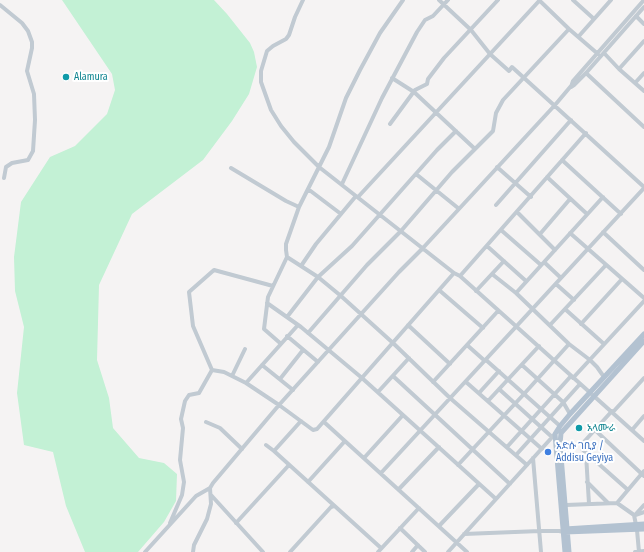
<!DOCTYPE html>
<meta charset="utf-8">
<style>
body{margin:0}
canvas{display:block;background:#f5f3f3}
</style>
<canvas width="644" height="552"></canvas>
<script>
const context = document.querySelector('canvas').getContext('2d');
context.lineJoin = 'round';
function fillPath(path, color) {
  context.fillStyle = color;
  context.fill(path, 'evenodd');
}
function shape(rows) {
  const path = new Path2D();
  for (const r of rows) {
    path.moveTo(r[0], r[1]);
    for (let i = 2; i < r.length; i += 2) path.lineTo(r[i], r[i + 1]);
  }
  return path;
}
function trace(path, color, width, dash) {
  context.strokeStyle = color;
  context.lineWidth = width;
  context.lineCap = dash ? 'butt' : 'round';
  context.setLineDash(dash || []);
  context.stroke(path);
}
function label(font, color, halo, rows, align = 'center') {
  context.font = font + ' "Fira Sans Condensed","Noto Sans Ethiopic",sans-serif';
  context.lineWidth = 4;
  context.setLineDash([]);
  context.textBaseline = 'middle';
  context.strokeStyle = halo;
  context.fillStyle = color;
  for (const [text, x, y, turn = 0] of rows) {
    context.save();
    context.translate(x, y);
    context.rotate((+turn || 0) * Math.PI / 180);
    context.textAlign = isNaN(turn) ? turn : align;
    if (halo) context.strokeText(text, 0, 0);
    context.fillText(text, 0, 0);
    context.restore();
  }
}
const green = shape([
 [62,0,214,0,227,14,250,43,254,52,257,67,249,94,232,121,203,160,132,214,99,285,97,360,109,398,113,428,139,458,164,463,177,474,176,501,164,522,138,552,85,552,66,506,53,452,24,445,17,393,24,327,15,291,14,257,21,202,50,157,75,146,107,114,115,90,112,74]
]);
const minor = shape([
 [303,0,295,17,289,35,286,39,273,46,267,51,261,71,261,82,271,110,281,126,294,142,319,167,454,273,460,276,644,441],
 [439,0,471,30,490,54,509,71,512,67,644,187],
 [539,0,569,29,598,54],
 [573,0,594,19],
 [0,5,22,23,28,31,32,42,32,48,27,71,34,94,35,120,33,151,28,160,12,163,6,167,4,178],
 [636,16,644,24],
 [579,36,611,0],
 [604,53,619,69,644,91],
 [619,69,644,41],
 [586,73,644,127],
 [392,78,414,92,475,149],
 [635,83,644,73],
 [571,87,573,81,644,0],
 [571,87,574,85,586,73,644,7],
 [390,124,415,90,427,84,428,79,444,58,498,0],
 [562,160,621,214],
 [497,167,531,197],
 [231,168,286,201,299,207],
 [416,174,458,208],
 [547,177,587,214],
 [342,184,382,98,417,32,425,20,433,16,448,0],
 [308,189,341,214],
 [358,197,540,0],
 [496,205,571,120],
 [517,212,555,250],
 [501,230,541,265],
 [603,232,644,270],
 [570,233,644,298],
 [540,234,570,199],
 [487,246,526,281],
 [287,257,318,277,341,296,393,343,450,398,527,465],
 [544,262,561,278],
 [301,266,316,244,356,196],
 [492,274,516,293,569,344,590,360,597,367,604,377],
 [460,276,586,133],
 [556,284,574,300],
 [439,290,483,328],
 [476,291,504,261],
 [516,293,603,197],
 [267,303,301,327,362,378,496,499],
 [565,309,604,344],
 [287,317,318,277,352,246,437,150,456,131],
 [581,324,622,279],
 [408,325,450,364],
 [550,325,606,265],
 [308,333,367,265,401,231,452,172,493,131,496,113,503,100,569,29],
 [287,336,318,362],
 [280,343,264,329,268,297,287,257,286,250,286,244,299,207,329,147,346,98,360,70,380,33,403,0],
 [467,345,485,361],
 [486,360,560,426],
 [262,365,293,390],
 [522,365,563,402,570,414],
 [212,370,224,372,246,383,279,405,313,430,317,429,454,273],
 [232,376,245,349],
 [393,376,510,484],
 [573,378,644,301],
 [280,379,303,350],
 [433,382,498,311],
 [466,382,542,449],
 [246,383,298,325],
 [499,389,552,437],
 [378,392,409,358],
 [479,393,499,371],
 [488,401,539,346],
 [612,411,582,444,582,449,628,490],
 [613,412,644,378],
 [301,421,274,451,381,548],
 [206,422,220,428,242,449],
 [324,422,467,552],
 [595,430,644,476],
 [632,430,644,416],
 [266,445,274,451],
 [507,447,571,376],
 [586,454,589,504],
 [516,455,580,384],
 [364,458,403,415],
 [533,458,541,552],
 [458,465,524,394,569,344],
 [381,473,644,188],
 [308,482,345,441],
 [587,482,608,503],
 [399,489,439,447],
 [211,495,263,552],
 [566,505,617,503],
 [635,515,644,505],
 [636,515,644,512],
 [170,523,182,495,184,482,180,460,183,428,181,419,185,401,189,395,199,393,212,370,193,326,189,292,214,270,273,286],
 [236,523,289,465],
 [439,526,479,484],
 [400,528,425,552],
 [464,534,540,531,559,531,564,532],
 [145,552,196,496,210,488],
 [193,552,194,545,207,519,211,504,210,488,213,483,279,405,399,272,422,249,555,105,571,86],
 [290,552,331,507,334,506],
 [378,552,419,508],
 [412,552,418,545],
 [448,552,555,434],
 [635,552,644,551],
 [639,552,637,530,634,515,617,503,644,471]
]);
const major = shape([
 [565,529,644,524],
 [565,532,644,529],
 [565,552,555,434,560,426,570,414,644,334],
 [569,552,560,444,561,433,644,341]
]);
const markers = [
 [66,77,4,"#0f9aa8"],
 [579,428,4,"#0f9aa8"],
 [548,452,4,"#3f7fe0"]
];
const cultureNames = [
 ["Alamura",74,77],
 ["አላሙራ",587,428]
];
const shopNames = [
 ["አድሱ ገቢያ /",556,446],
 ["Addisu Geyiya",556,458]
];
fillPath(green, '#c3f1d5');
trace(minor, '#c1cad2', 4);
trace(major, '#b3c2d1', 5);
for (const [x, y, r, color] of markers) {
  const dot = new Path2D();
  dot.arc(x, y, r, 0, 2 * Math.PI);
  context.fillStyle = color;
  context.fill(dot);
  trace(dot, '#fff', 1.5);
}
label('10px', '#0d838f', '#fff', cultureNames, 'left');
label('10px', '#366cbe', '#fff', shopNames, 'left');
</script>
